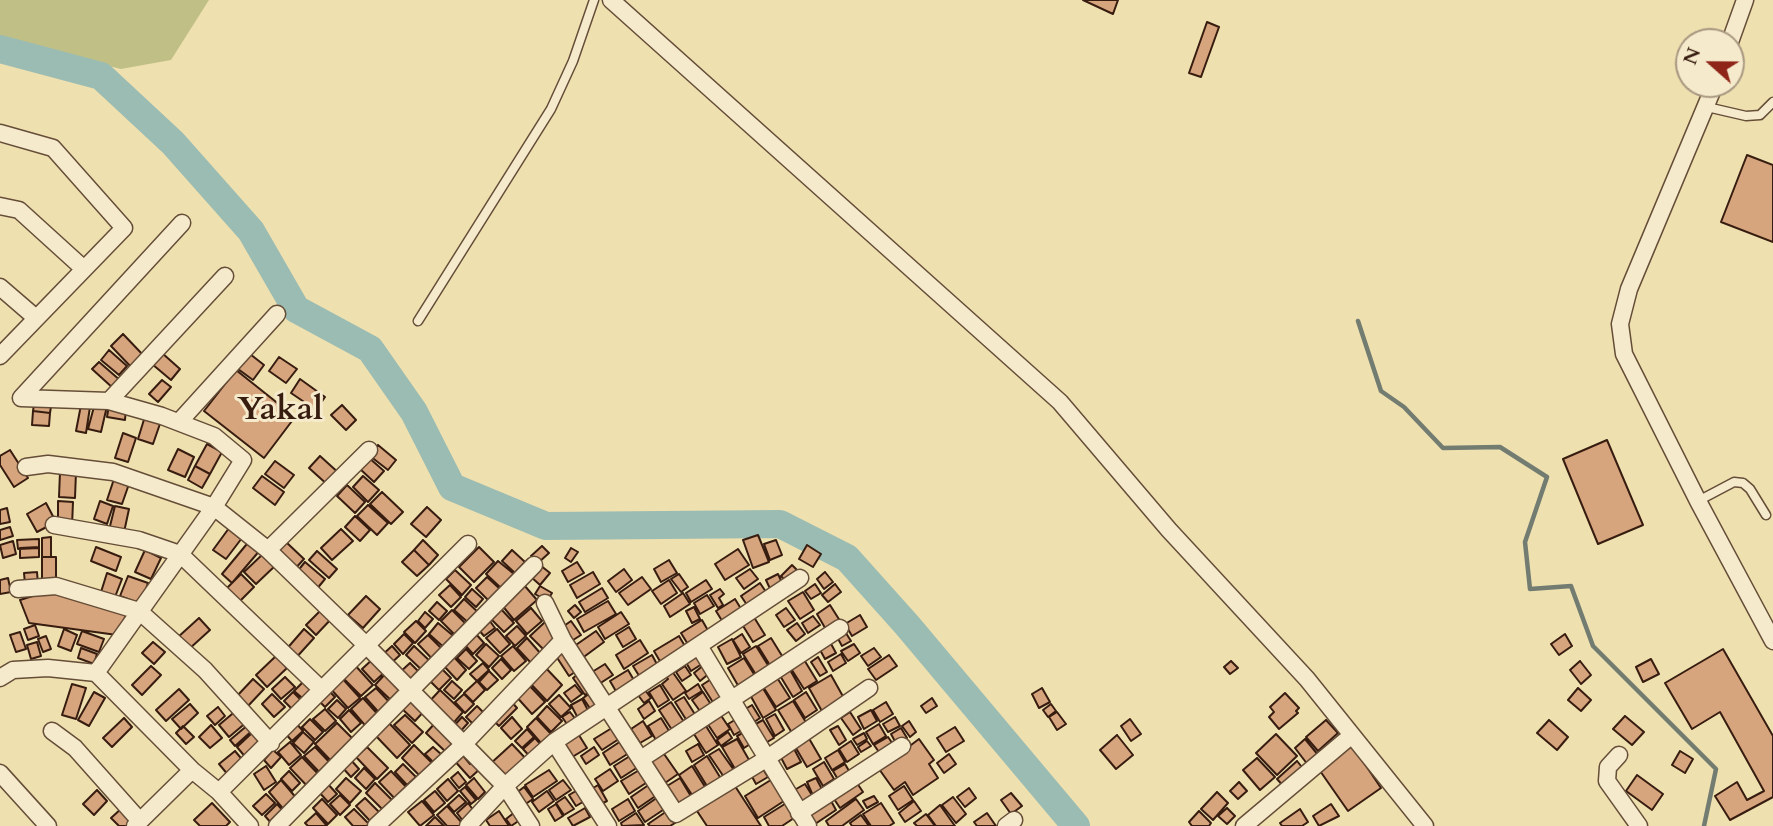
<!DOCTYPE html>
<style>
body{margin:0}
#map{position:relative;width:1773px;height:826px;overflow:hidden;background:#efe0b0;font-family:Cardo,serif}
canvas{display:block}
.north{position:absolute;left:1675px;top:28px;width:70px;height:70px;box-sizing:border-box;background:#f5ebcc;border:2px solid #a99881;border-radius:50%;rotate:291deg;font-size:19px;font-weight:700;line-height:28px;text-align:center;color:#371c10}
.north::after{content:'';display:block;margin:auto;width:24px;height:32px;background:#8f2418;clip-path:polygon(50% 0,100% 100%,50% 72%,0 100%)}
</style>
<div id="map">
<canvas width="1773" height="826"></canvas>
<div class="north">N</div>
</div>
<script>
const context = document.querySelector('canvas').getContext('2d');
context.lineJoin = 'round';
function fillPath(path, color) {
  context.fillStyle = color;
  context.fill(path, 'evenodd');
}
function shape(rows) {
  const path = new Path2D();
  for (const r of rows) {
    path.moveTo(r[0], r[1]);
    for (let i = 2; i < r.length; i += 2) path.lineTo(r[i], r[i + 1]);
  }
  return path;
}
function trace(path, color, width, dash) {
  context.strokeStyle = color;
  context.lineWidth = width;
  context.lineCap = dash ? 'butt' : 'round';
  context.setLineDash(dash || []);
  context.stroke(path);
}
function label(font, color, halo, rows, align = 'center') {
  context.font = font + ' Cardo,serif';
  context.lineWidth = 6;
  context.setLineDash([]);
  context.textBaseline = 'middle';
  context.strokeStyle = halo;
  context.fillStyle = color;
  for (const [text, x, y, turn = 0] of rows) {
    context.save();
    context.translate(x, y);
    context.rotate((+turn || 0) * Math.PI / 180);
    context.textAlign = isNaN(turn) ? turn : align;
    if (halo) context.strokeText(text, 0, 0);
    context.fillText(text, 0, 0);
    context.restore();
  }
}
const green = shape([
 [0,0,209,0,171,60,121,69,0,40]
]);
const stream = shape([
 [1358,321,1381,391,1404,407,1443,448,1500,447,1547,477,1525,542,1530,589,1571,586,1593,646,1716,769,1704,826]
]);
const river = shape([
 [0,49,101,76,173,143,251,231,296,309,370,349,414,412,452,487,546,526,780,524,847,558,907,625,1076,826]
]);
const building = shape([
 [1083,0,1118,0,1113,14,1083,0],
 [1207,22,1219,27,1201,77,1189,73,1207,22],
 [1747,155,1773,165,1773,242,1721,222,1747,155],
 [123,334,144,356,132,368,111,346,123,334],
 [109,350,127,366,119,375,101,360,109,350],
 [162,353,180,369,171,380,152,364,162,353],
 [250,354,264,365,253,380,238,369,250,354],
 [279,357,297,369,286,383,269,371,279,357],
 [99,362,121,381,114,389,92,369,99,362],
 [236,370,295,417,264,458,204,411,236,370],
 [300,379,325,397,316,410,291,393,300,379],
 [162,380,171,387,158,402,149,394,162,380],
 [35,398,52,400,50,413,33,411,35,398],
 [95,403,107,406,101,432,88,429,95,403],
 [81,405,90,407,86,433,76,431,81,405],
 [109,405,126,408,125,420,107,417,109,405],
 [342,405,356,420,346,430,331,415,342,405],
 [33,411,50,413,49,426,32,425,33,411],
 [146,413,162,418,153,444,138,439,146,413],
 [123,433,136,438,128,462,115,458,123,433],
 [1607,440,1643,525,1598,544,1563,459,1607,440],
 [207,444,222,452,210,474,195,466,207,444],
 [378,445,396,460,388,470,370,456,378,445],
 [178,449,194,457,185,477,168,470,178,449],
 [10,450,28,478,14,487,0,465,0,456,10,450],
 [320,456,341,475,330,487,309,468,320,456],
 [368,457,384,471,374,482,359,468,368,457],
 [275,461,294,475,284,488,265,474,275,461],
 [195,466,210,474,202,488,188,480,195,466],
 [60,472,76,472,75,498,59,497,60,472],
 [262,476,284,492,275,505,253,488,262,476],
 [363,476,379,490,368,502,353,487,363,476],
 [114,479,129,484,122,504,107,500,114,479],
 [347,485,365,502,355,513,337,496,347,485],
 [382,492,403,512,391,524,370,504,382,492],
 [58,501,73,502,72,526,58,525,58,501],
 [100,501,113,506,107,524,94,519,100,501],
 [46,503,56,522,37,532,27,514,46,503],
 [368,505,388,523,377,535,357,516,368,505],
 [115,506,129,509,123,537,108,534,115,506],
 [427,507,441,520,426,537,411,524,427,507],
 [7,508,10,522,0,524,0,510,7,508],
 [355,516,370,530,360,541,345,527,355,516],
 [232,524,245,534,226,559,213,550,232,524],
 [10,527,13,536,0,540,0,530,10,527],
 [341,529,353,541,332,560,321,548,341,529],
 [758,535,769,562,753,568,743,540,758,535],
 [51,537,51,557,42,557,42,538,51,537],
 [39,539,39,548,18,549,17,540,39,539],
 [251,539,261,549,232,583,222,574,251,539],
 [423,540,438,555,429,565,414,550,423,540],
 [776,540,782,555,770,560,764,544,776,540],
 [13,541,16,554,3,558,0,545,13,541],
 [286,542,304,559,293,571,275,554,286,542],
 [807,545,821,554,813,567,799,559,807,545],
 [542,546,549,553,538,563,531,556,542,546],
 [39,547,39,557,20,558,20,548,39,547],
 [96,547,121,557,116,571,91,561,96,547],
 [479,547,494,562,474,582,459,567,479,547],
 [571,548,578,552,571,562,565,558,571,548],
 [738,549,749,565,725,580,715,564,738,549],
 [145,550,161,558,151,579,135,572,145,550],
 [414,550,429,565,417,576,402,562,414,550],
 [512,550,525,562,515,573,502,561,512,550],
 [317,551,337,569,329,578,309,560,317,551],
 [264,553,276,565,256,584,244,572,264,553],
 [42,557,56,557,56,583,42,583,42,557],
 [669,560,677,573,661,582,654,569,669,560],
 [498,561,514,574,501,588,486,574,498,561],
 [305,562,325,579,316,590,296,573,305,562],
 [577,562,584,573,568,582,562,571,577,562],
 [540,565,550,573,540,585,530,576,540,565],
 [792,565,800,573,788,584,781,576,792,565],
 [624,569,632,580,616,592,608,581,624,569],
 [750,569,758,579,744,589,736,578,750,569],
 [455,570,471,585,462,595,446,579,455,570],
 [37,572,38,584,25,584,24,573,37,572],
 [593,572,600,584,577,598,570,585,593,572],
 [825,572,833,582,824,589,817,579,825,572],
 [107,573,122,579,115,597,101,592,107,573],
 [241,574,254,587,235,606,222,593,241,574],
 [679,574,688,587,681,592,671,579,679,574],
 [778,574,784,587,772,593,766,580,778,574],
 [128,576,148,583,141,604,120,596,128,576],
 [487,577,500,589,489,601,476,588,487,577],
 [642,577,651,589,628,605,619,593,642,577],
 [8,578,11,592,0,594,0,580,8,578],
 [669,580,677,593,661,604,652,591,669,580],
 [706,580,712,589,691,602,686,593,706,580],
 [760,583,768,595,749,608,741,596,760,583],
 [815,584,821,593,811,599,805,591,815,584],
 [835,584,841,592,828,602,822,595,835,584],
 [450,585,461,597,451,607,439,595,450,585],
 [524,585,537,600,514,620,501,604,524,585],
 [540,586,552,593,547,601,535,594,540,586],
 [602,588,608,598,585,612,579,602,602,588],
 [472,589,483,599,476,607,465,597,472,589],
 [720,589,724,594,719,598,723,605,718,608,710,595,720,589],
 [77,592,128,611,117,635,29,623,20,600,39,594,77,592],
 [803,592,814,610,800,619,788,601,803,592],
 [683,593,690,604,670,617,664,606,683,593],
 [707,595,714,606,700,614,694,603,707,595],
 [366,596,380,609,363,628,348,615,366,596],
 [464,599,481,615,471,625,454,610,464,599],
 [735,599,743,612,724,624,716,611,735,599],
 [608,601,616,614,584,632,577,619,608,601],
 [437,602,447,611,439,620,429,611,437,602],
 [575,605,581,612,574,618,568,611,575,605],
 [830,605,842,624,828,633,817,614,830,605],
 [324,607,334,616,316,635,306,625,324,607],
 [694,607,700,619,692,623,686,611,694,607],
 [531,608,542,621,527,634,516,621,531,608],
 [786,608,795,620,784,627,776,615,786,608],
 [501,609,514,623,504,632,490,618,501,609],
 [452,610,469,627,458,638,441,621,452,610],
 [425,612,433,619,425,628,418,621,425,612],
 [621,612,629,624,605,639,598,627,621,612],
 [752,614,765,635,753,642,740,621,752,614],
 [860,615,867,627,852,636,845,624,860,615],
 [813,616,820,625,808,633,802,623,813,616],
 [199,618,210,630,188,650,177,638,199,618],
 [489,620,495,628,484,636,478,629,489,620],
 [702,620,710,634,689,646,681,633,702,620],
 [416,621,426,631,415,643,404,632,416,621],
 [571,621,581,635,570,642,561,628,571,621],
 [545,622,560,637,546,652,530,636,545,622],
 [438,623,457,639,448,651,429,634,438,623],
 [797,623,805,634,796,641,787,630,797,623],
 [35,625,39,636,28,640,24,629,35,625],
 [517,626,526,636,515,646,506,636,517,626],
 [629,627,636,639,623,647,616,635,629,627],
 [64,629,77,635,71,651,58,646,64,629],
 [304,629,314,638,294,660,284,652,304,629],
 [497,629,510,644,500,653,486,638,497,629],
 [844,630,851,641,842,646,836,635,844,630],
 [82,631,104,639,99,652,77,644,82,631],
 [596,631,604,642,581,659,573,647,596,631],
 [20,632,26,649,16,652,10,635,20,632],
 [475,633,484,643,473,654,464,644,475,633],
 [404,634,413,643,403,654,394,644,404,634],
 [742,634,750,647,741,653,733,640,742,634],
 [1565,634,1572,646,1559,655,1551,644,1565,634],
 [428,635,447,654,437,664,418,644,428,635],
 [46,636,51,649,43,652,38,639,46,636],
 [679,636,686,648,661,663,654,651,679,636],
 [527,638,541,654,531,663,517,648,527,638],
 [771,638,784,659,771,667,758,646,771,638],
 [732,639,741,657,727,664,718,647,732,639],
 [640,640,648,653,624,669,616,655,640,640],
 [37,642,41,656,31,659,27,645,37,642],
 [153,642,165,652,154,664,142,653,153,642],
 [830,642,836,653,825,659,819,648,830,642],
 [486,644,499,656,489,667,476,655,486,644],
 [854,644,860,653,848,661,841,651,854,644],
 [392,646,400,655,388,666,380,657,392,646],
 [414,646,433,664,425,673,406,655,414,646],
 [513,646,526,661,514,671,501,656,513,646],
 [566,646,581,668,569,676,554,653,566,646],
 [756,646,771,670,758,678,743,654,756,646],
 [81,648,97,654,94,664,78,658,81,648],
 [874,648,881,657,868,666,861,656,874,648],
 [466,649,477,661,469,669,457,658,466,649],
 [1723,649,1773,736,1773,797,1730,820,1715,796,1737,782,1747,800,1764,791,1720,712,1692,729,1665,683,1723,649],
 [697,651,705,662,691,671,684,659,697,651],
 [841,654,846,663,833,671,828,662,841,654],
 [652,655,659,668,641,679,633,666,652,655],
 [889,655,897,666,876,680,868,669,889,655],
 [276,656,287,668,267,687,256,675,276,656],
 [453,656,466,670,457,680,443,665,453,656],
 [375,657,387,670,374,682,362,669,375,657],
 [818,657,827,672,820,676,811,662,818,657],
 [744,658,757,679,740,689,728,668,744,658],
 [803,658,817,681,804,689,790,667,803,658],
 [501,659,511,670,502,679,492,668,501,659],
 [1651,659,1659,674,1643,682,1636,667,1651,659],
 [1231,661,1238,668,1230,674,1224,667,1231,661],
 [1580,661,1591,675,1581,684,1570,670,1580,661],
 [353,663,373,685,361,696,340,675,353,663],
 [410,663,423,676,410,688,398,674,410,663],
 [483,663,489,670,477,681,470,674,483,663],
 [605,664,613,675,599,684,592,672,605,664],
 [705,664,711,672,700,681,694,673,705,664],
 [151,666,161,675,142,695,132,685,151,666],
 [544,666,562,685,547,701,528,681,544,666],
 [685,666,691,675,682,681,676,672,685,666],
 [669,667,686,691,673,700,662,684,668,679,663,672,669,667],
 [441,668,451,678,439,690,429,680,441,668],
 [789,668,802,691,793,697,779,674,789,668],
 [628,670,635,682,617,693,610,681,628,670],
 [489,671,498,680,487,690,479,682,489,671],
 [582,671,594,688,585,695,573,678,582,671],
 [387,672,406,691,394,703,375,685,387,672],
 [831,675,845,700,823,713,809,688,831,675],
 [716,676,727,696,714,704,702,685,716,676],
 [776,676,790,698,776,707,762,685,776,676],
 [285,677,295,687,281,699,272,689,285,677],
 [341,677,360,698,348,708,329,687,341,677],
 [253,679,264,689,248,706,237,696,253,679],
 [306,679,318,691,307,702,294,691,306,679],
 [452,681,462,690,454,699,444,690,452,681],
 [477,681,485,690,473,702,464,693,477,681],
 [526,682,545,702,532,714,514,694,526,682],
 [72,684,86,688,76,719,62,715,72,684],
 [698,684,702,691,689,699,685,693,698,684],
 [575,685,582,694,571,702,564,693,575,685],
 [660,685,669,700,658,707,649,692,660,685],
 [761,685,776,710,763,718,749,693,761,685],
 [642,686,651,698,644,703,635,691,642,686],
 [326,688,335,697,325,707,317,699,326,688],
 [376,688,394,707,383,717,365,697,376,688],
 [1042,688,1050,702,1039,708,1032,694,1042,688],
 [1578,688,1591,700,1581,711,1568,700,1578,688],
 [179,689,189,700,166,721,156,710,179,689],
 [440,690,463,712,450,727,427,704,440,690],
 [595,690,605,705,593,713,583,698,595,690],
 [94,692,105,698,89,726,78,720,94,692],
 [293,692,305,704,296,713,284,701,293,692],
 [703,692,712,706,702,714,692,700,703,692],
 [806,692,817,710,805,718,794,700,806,692],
 [1285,693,1299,708,1296,711,1298,713,1279,729,1269,717,1274,712,1270,707,1285,693],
 [272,694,285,707,274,717,262,704,272,694],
 [464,694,474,704,465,713,455,702,464,694],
 [411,695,426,709,415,721,400,707,411,695],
 [559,695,571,708,561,717,549,704,559,695],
 [684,697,696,716,687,721,675,702,684,697],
 [363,698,382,719,369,730,351,709,363,698],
 [932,698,937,706,926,713,921,706,932,698],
 [582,699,590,714,579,720,571,705,582,699],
 [337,700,346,709,338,718,328,709,337,700],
 [510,700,517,708,499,726,491,718,510,700],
 [649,701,655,711,644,719,638,709,649,701],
 [793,701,807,724,792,733,778,710,793,701],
 [671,702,684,722,672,730,659,710,671,702],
 [886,702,893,714,880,722,873,710,886,702],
 [190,704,198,713,181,729,172,719,190,704],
 [1051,704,1056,711,1048,717,1043,710,1051,704],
 [752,705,760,718,750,725,742,711,752,705],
 [477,706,485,714,474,725,466,717,477,706],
 [547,706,562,721,551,732,537,717,547,706],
 [218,707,225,716,215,725,207,716,218,707],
 [238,709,248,721,229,737,219,725,238,709],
 [325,709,336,721,325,731,313,719,325,709],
 [349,710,361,723,351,732,340,719,349,710],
 [871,710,877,721,864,729,858,717,871,710],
 [570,712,577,721,569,727,562,717,570,712],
 [850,712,861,729,853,735,841,718,850,712],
 [1057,712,1066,724,1057,730,1049,717,1057,712],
 [720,714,730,729,717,738,707,723,720,714],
 [775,714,784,730,775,736,766,719,775,714],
 [405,715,423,732,412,743,394,725,405,715],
 [1625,716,1644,732,1632,745,1613,729,1625,716],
 [462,717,468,723,458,734,452,728,462,717],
 [512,717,522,729,511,739,501,728,512,717],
 [740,717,746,728,734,735,728,724,740,717],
 [895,717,900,726,888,732,883,724,895,717],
 [124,718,132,727,112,747,103,738,124,718],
 [536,718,551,734,541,743,527,727,536,718],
 [661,718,671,734,657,742,648,726,661,718],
 [310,719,323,732,315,740,302,727,310,719],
 [1130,719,1141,734,1131,741,1121,726,1130,719],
 [763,720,774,738,762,745,752,726,763,720],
 [1326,720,1338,733,1318,751,1306,737,1326,720],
 [1549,720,1568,737,1557,750,1537,733,1549,720],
 [643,721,652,736,640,743,631,729,643,721],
 [909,721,916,732,910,737,902,726,909,721],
 [295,722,303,731,292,741,284,732,295,722],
 [436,722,458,744,448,754,426,733,436,722],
 [337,723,356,742,334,764,315,744,337,723],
 [389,723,410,745,397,758,376,736,389,723],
 [704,723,718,745,706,753,692,731,704,723],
 [249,724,254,729,235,746,230,740,249,724],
 [879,724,886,736,873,744,866,732,879,724],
 [211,725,222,738,210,748,199,737,211,725],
 [183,726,194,737,186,744,176,733,183,726],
 [615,726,622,737,602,750,594,739,615,726],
 [838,726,846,740,839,745,830,730,838,726],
 [955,727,964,741,946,752,937,738,955,727],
 [901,728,907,738,897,745,891,734,901,728],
 [527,729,534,737,522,748,515,741,527,729],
 [748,730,755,741,744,748,737,736,748,730],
 [253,732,263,744,247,759,237,747,253,732],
 [303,732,314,742,304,753,293,743,303,732],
 [577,732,587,748,569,759,559,743,577,732],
 [728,732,732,738,721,746,717,740,728,732],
 [864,733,867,739,857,745,853,739,864,733],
 [1276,734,1297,756,1277,775,1256,753,1276,734],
 [807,735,821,759,807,767,793,743,807,735],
 [1117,735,1133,755,1116,769,1100,750,1117,735],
 [888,737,895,747,881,755,874,745,888,737],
 [535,738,543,747,532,759,523,749,535,738],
 [737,739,752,765,738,774,722,747,737,739],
 [919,739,934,760,929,764,938,778,913,795,905,782,894,790,879,769,919,739],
 [1305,739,1319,756,1308,765,1295,748,1305,739],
 [621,741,629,753,610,765,603,753,621,741],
 [851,741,859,754,847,762,839,749,851,741],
 [867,741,871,746,861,752,858,747,867,741],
 [290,742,301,755,289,765,278,752,290,742],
 [512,744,528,761,504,782,489,765,512,744],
 [698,744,704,755,692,762,686,751,698,744],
 [414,745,433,764,421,777,402,758,414,745],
 [792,745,801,762,787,769,778,752,792,745],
 [1352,745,1381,788,1348,811,1318,768,1352,745],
 [315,747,333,766,323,776,304,756,315,747],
 [367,747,388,768,377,779,356,757,367,747],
 [433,747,442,755,434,763,425,754,433,747],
 [594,747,599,755,586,764,581,756,594,747],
 [719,749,736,773,726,780,709,755,719,749],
 [273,750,281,757,271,768,264,760,273,750],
 [838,750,845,762,832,770,825,758,838,750],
 [235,751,245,763,229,776,219,764,235,751],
 [662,751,678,774,665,783,649,759,662,751],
 [1680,751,1693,759,1685,773,1672,765,1680,751],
 [460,752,470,764,475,759,482,767,470,778,452,758,460,752],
 [949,754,956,764,944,773,937,763,949,754],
 [630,756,638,767,621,778,614,766,630,756],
 [707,756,723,782,710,791,694,765,707,756],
 [302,757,321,777,309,788,290,768,302,757],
 [1257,758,1275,777,1260,790,1243,770,1257,758],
 [350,759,359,769,351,777,342,767,350,759],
 [1297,761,1305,771,1285,788,1277,779,1297,761],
 [824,762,834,779,823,786,813,769,824,762],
 [403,764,416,777,407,785,395,772,403,764],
 [845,764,852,776,840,783,833,771,845,764],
 [266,766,276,782,264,790,254,774,266,766],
 [692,766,707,790,694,798,679,775,692,766],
 [761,766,768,777,756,784,750,773,761,766],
 [364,768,375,779,366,789,355,778,364,768],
 [610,769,618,781,603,791,595,779,610,769],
 [641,769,649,781,629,794,621,781,641,769],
 [549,770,557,781,533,797,525,785,549,770],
 [289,771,300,783,292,791,281,779,289,771],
 [391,771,409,790,397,801,379,782,391,771],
 [458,772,466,782,459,788,451,778,458,772],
 [1637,775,1663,794,1652,810,1626,791,1637,775],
 [346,778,361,791,350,803,336,789,346,778],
 [474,778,485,792,478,799,466,785,474,778],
 [680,778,692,798,679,806,667,786,680,778],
 [774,778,787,799,758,818,745,796,774,778],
 [816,778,824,793,814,798,807,782,816,778],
 [448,779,458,791,447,801,437,789,448,779],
 [281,780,298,800,285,811,269,792,281,780],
 [563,780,571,790,556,800,549,790,563,780],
 [855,780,863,792,840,808,832,796,855,780],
 [1239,782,1247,791,1238,799,1230,791,1239,782],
 [327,783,337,794,328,802,319,792,327,783],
 [375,783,395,803,386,813,366,793,375,783],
 [733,783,761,826,707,826,695,808,733,783],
 [650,784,657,795,638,808,631,797,650,784],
 [805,784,815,800,799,810,789,793,805,784],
 [598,785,607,801,599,805,590,790,598,785],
 [904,786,913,800,898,810,889,796,904,786],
 [465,787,476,800,471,804,460,791,465,787],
 [524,787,533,799,524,805,515,794,524,787],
 [581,788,588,799,576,806,569,795,581,788],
 [969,788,976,798,965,807,957,797,969,788],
 [97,790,107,801,94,815,83,804,97,790],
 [435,791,445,803,434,812,424,800,435,791],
 [547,791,554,801,539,812,532,802,547,791],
 [1217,792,1228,803,1213,820,1201,809,1217,792],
 [1011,793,1022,806,1011,814,1001,800,1011,793],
 [266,794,275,803,262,815,253,806,266,794],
 [340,795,350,805,340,815,330,804,340,795],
 [459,795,466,802,454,812,448,805,459,795],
 [874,796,878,802,867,808,863,801,874,796],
 [565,797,574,809,564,815,556,803,565,797],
 [658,797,666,808,645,822,638,811,658,797],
 [953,797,966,814,956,823,942,805,953,797],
 [365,798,380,813,371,822,356,806,365,798],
 [322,799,337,815,328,824,313,808,322,799],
 [628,799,635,811,619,821,612,809,628,799],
 [830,799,836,810,812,826,805,815,830,799],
 [856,799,864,810,842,826,829,826,826,821,856,799],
 [422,801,434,815,420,826,408,812,422,801],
 [914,801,921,811,905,822,899,813,914,801],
 [788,802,797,816,782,826,769,826,764,817,788,802],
 [212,803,230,822,226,826,200,826,194,820,212,803],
 [468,803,474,811,463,821,457,813,468,803],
 [881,803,894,823,889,826,871,826,863,814,881,803],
 [277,804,285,813,272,824,265,816,277,804],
 [556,804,563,816,555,821,548,809,556,804],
 [1331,804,1339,816,1319,826,1313,816,1331,804],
 [940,805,955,826,936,826,928,815,940,805],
 [447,806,463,824,461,826,447,826,437,815,447,806],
 [122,808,134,821,129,826,119,826,111,818,122,808],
 [585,808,590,817,573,826,568,818,585,808],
 [1227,808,1235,816,1227,824,1218,816,1227,808],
 [354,809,369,824,367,826,353,826,345,817,354,809],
 [1300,809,1308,822,1302,826,1282,826,1280,823,1300,809],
 [499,811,509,826,490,826,486,820,499,811],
 [667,811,675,823,670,826,650,826,648,824,667,811],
 [1199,811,1211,823,1209,826,1192,826,1189,822,1199,811],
 [515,812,520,820,511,826,506,819,515,812],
 [316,813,327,826,308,826,305,823,316,813],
 [636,813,644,825,622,826,621,823,636,813],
 [987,813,996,826,977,826,974,822,987,813],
 [926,814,935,826,917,826,914,823,926,814],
 [861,815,869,826,852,826,850,823,861,815],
 [435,817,444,826,426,826,435,817]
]);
const service = shape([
 [1707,107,1746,116,1760,115,1773,102],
 [418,321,551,109,573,61,594,0],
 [1698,501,1734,482,1743,483,1750,489,1766,515]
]);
const minor = shape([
 [611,0,1060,402,1169,530,1307,679,1425,826],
 [1730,42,1745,0],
 [1715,84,1629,289,1620,324,1624,354,1698,501,1773,641],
 [0,133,53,148,124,228,0,356],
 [0,206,19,210,84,269],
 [0,287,36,318],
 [21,398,109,401,162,416,214,436,243,460,214,507,96,673],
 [21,398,182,223],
 [109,401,225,276],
 [179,422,277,314],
 [26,467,48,464,113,472,214,507,268,550,366,645,505,786,531,826],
 [54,525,139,540,180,554,321,689],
 [268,550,369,450],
 [18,589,56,586,139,611,205,670,271,743],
 [545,603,563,640,676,814,766,759,869,688],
 [699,646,808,826],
 [0,678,13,670,48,668,96,673,192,770,219,792,250,826],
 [52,731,75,748,140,821],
 [554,742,608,826],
 [1619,755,1608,767,1607,781,1639,826],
 [641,759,840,628],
 [0,773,48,826],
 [219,792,468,544],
 [799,813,902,746],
 [135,826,192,770],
 [277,826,534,565],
 [376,826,463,745,563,640],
 [468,826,505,786,554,742,800,578],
 [1006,826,1014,820],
 [1244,826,1352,735]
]);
const quarterNames = [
 ["Yakal",280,411]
];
fillPath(green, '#c0c086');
trace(stream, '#737c71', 4.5);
trace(river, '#9bbcb2', 28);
fillPath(building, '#d7a57d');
trace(building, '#371c10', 2);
trace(service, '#654d38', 11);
trace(minor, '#654d38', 19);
trace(service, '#f5ebcc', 8);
trace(minor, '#f5ebcc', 16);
label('bold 33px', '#371c10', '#f5ebcc', quarterNames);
</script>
